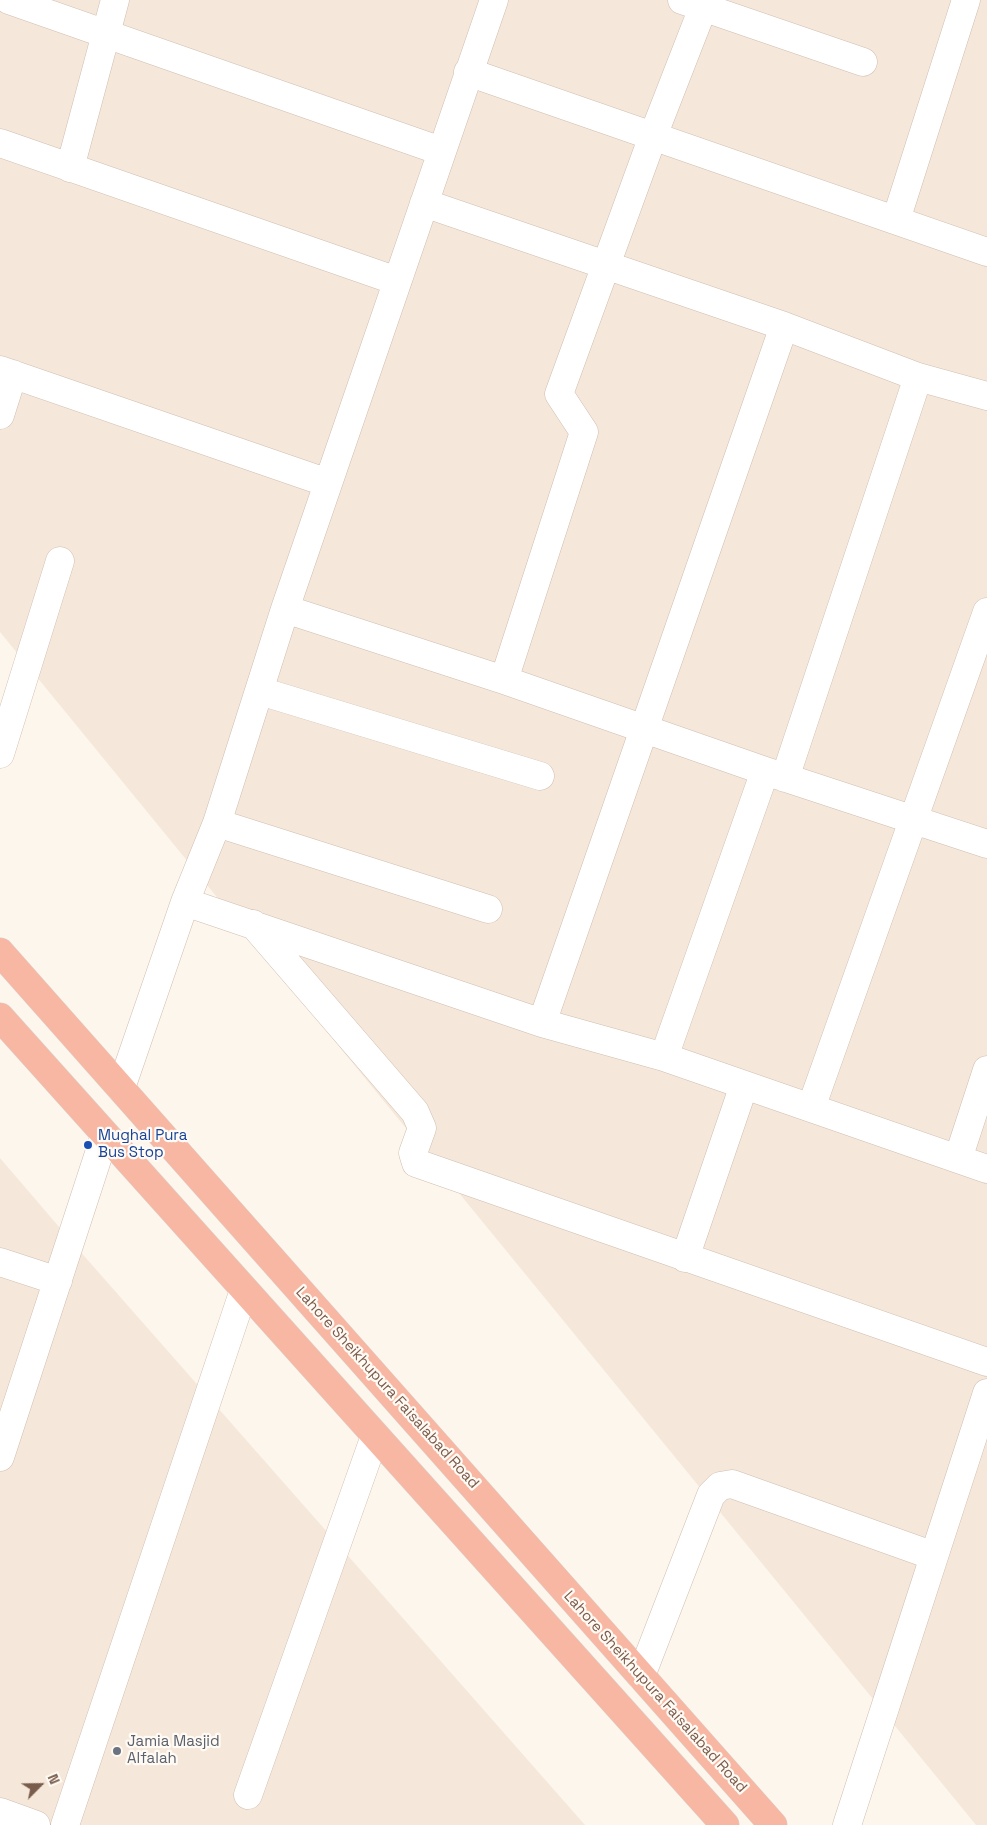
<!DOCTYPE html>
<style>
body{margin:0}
#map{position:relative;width:987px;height:1825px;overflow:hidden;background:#fdf6ec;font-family:"Space Grotesk",sans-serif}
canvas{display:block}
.north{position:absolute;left:15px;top:1760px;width:50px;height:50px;-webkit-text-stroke:4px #fffaf3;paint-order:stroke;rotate:67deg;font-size:14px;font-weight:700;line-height:20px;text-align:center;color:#7a5c4d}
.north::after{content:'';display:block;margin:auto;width:18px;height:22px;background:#7a5c4d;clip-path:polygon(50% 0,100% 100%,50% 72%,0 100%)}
</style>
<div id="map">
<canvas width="987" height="1825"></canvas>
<div class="north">N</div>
</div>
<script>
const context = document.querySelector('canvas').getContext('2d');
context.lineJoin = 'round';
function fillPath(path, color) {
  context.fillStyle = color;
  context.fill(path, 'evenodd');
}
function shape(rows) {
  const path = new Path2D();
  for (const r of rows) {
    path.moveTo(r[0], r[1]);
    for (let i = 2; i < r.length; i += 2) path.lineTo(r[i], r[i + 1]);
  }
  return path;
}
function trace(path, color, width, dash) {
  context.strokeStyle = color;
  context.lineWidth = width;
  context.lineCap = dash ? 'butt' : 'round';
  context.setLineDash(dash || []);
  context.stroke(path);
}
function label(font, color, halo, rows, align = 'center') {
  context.font = font + ' "Space Grotesk",sans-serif';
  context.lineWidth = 4.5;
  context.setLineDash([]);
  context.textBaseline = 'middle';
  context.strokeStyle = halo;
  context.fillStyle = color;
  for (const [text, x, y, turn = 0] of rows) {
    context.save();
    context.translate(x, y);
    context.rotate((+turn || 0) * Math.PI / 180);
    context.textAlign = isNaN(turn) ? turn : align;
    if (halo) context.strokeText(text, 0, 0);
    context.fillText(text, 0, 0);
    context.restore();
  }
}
const residential = shape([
 [0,0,987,0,987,1825,976,1825,0,632],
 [0,1158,78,1249,585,1825,0,1825]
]);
const minor = shape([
 [9,0,441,151],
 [682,0,863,62],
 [468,72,987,252],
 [0,143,397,281],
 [70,168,115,0],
 [424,203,784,326,918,377,987,396],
 [896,220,966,0],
 [0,370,328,483],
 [0,415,13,374],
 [285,609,504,680,765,771,987,844],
 [504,680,584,432,559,394,653,136,706,0],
 [260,691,540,776],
 [0,754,60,561],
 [785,778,918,377],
 [217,823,488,909],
 [185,902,542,1023,664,1057,987,1169],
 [253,924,415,1112,422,1128,413,1153,416,1163,987,1362],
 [542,1023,784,326],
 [664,1057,765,771],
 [121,1088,185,902,217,823,285,609,494,0],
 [811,1108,987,612],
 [958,1159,987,1070],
 [685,1258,744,1085],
 [0,1262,58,1281],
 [0,1457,105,1135],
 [641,1676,711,1495,720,1486,732,1484,934,1556],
 [248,1795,375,1436],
 [0,1812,36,1825],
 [65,1825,244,1290],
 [847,1825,987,1393]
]);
const highway = shape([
 [0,952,773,1825],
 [0,1017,725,1825]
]);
const markers = [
 [88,1145,5,"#1a4fb4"],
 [117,1751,5,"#6b7280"]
];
const transitNames = [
 ["Mughal Pura",98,1136],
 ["Bus Stop",98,1153]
];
const streetNames = [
 ["Lahore Sheikhupura Faisalabad Road",387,1388,48],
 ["Lahore Sheikhupura Faisalabad Road",655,1692,48]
];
const worshipNames = [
 ["Jamia Masjid",127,1742],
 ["Alfalah",127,1759]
];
fillPath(residential, '#f5e8da');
trace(minor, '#d1beb0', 29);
trace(highway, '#dad1cd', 29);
trace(minor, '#fff', 28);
trace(highway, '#f7b7a3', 28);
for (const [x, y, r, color] of markers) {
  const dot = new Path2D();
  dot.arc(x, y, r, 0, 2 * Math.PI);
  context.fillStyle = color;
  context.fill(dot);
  trace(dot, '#fffaf3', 2);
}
label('15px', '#164399', '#fffaf3', transitNames, 'left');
label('15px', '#7a5c4d', '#fffaf3', streetNames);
label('15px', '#5b616d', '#fffaf3', worshipNames, 'left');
</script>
